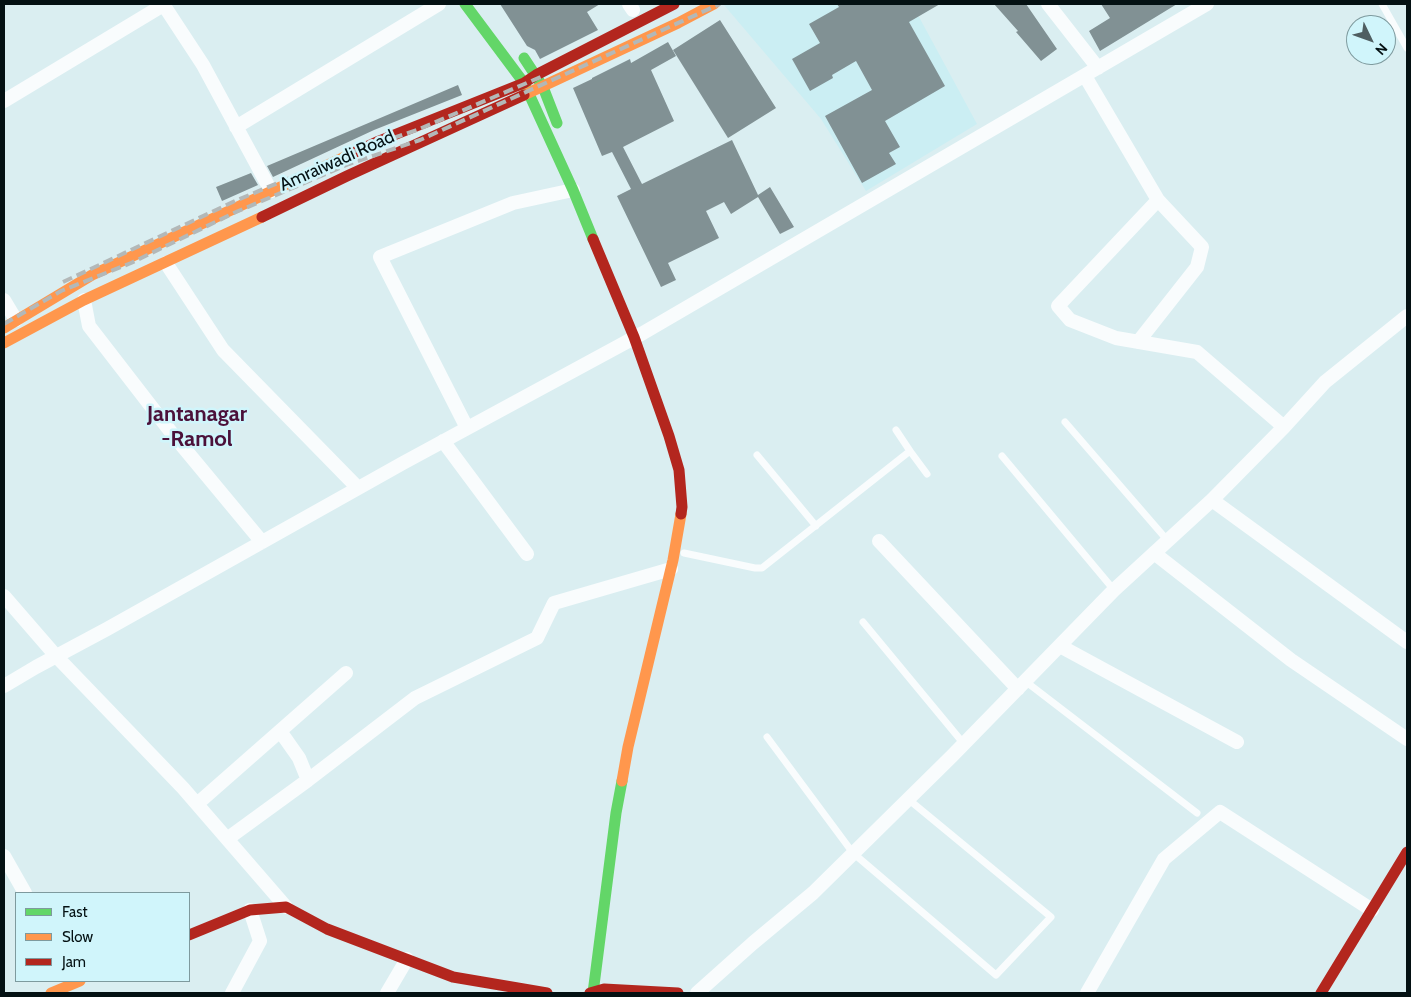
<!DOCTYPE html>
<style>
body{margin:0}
#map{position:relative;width:1411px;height:997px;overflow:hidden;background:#daeef1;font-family:Cabin,sans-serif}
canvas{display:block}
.frame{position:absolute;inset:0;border:5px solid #041113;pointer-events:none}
.legend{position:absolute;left:15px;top:892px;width:175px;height:90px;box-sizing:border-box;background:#d0f5fb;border:1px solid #7e9a9e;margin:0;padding:6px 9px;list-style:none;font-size:15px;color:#041113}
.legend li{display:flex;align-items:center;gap:10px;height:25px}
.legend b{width:25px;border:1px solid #7e9a9e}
.north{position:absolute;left:1346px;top:15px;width:50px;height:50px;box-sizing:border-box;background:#d0f5fb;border:1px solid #7e9a9e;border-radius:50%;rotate:132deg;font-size:14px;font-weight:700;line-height:20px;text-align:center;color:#041113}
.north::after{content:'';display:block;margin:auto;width:18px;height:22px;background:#4f5e61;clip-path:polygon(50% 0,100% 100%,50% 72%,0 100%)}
</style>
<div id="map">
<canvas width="1411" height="997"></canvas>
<div class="frame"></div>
<ul class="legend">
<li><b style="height:6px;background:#63d668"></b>Fast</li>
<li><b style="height:6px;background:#ff974d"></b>Slow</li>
<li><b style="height:6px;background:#b3261e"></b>Jam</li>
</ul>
<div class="north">N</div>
</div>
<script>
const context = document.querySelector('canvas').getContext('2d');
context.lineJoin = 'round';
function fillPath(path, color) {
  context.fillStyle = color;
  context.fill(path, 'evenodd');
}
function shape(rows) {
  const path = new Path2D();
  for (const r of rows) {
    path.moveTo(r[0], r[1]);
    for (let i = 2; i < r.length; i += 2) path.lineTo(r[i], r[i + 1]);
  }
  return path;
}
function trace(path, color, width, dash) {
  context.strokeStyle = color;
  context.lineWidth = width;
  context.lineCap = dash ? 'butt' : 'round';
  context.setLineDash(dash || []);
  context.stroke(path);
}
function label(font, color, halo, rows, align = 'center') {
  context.font = font + ' Cabin,sans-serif';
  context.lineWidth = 5;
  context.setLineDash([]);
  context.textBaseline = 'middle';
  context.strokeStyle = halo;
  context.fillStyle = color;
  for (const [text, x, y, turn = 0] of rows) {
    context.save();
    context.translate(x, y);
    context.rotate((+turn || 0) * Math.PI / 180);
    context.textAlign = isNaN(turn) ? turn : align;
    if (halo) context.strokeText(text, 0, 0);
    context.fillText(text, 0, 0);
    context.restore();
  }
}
const built = shape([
 [727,4,912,4,977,124,866,191,821,119,724,5]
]);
const building = shape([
 [500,4,600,4,587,12,598,30,540,59,535,50,527,46],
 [837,4,940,4,909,22,945,86,885,121,900,147,889,153,896,164,862,183,825,116,872,90,856,61,832,75,833,78,810,91,792,59,820,43,809,24,839,7],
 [994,4,1026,4,1057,49,1041,61,1016,32,1018,31],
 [1101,4,1177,4,1100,51,1089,31,1110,18],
 [720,20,776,108,728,138,673,50],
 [668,42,676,56,651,70,674,121,623,147,642,184,732,140,758,195,770,187,794,227,780,234,758,197,731,214,724,202,706,211,719,238,668,263,676,280,661,287,617,196,631,189,612,152,602,156,573,88,592,79,592,78,630,59,631,63],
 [458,85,462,95,374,130,273,177,267,166],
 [251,173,258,185,222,201,216,187]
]);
const lane = shape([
 [1382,4,1407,48],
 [1065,422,1168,541],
 [910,451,927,474],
 [757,455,816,526],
 [1002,456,1114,590],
 [684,553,755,568,762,568,910,451,896,430],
 [863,622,964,744],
 [1025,681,1197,813],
 [767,737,853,853,996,975,1051,917,908,799]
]);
const street = shape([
 [163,4,203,65,271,191],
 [629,4,633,10],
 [1048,4,1098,68],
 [1085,76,1158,200,1202,247,1197,267,1138,342],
 [4,101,165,4],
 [236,127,439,4],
 [1158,200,1058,306,1070,320,1116,338,1197,352,1284,427],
 [166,263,223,350,358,488],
 [4,300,16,320],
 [84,300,89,326,174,436,262,542],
 [467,428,380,257,513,203,573,190],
 [443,441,527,554],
 [1212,500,1407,642],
 [879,541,1018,689],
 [1154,553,1291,660,1407,739],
 [4,596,56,656,183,788,286,907],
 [1060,646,1237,742],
 [4,686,36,667,107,629,403,463,643,333,1207,4],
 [280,731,299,758,308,780],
 [197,804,346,673],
 [227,839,308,780,415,698,537,638,554,603,671,569],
 [4,856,25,893],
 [232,993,260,941,250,910],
 [387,993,407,959],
 [697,993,753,943,813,893,952,756,1114,590,1212,500,1284,427,1325,382,1407,316],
 [1087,993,1164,859,1220,812,1372,910]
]);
const fast = shape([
 [465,4,524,83,573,190,593,239],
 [524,58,543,87,557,123],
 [593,993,616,813,622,781]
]);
const slow = shape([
 [524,95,678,23,714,4],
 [4,328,92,275,349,155],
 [4,343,84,300,262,217],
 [622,781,628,747,673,560,681,514],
 [51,993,80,981]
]);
const jam = shape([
 [349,155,379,141,524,83,536,75,674,4],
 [262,217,347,176,524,95],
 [593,239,634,337,669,436,679,470,682,507,681,514],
 [189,935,250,910,286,907,327,929,453,977,547,993],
 [590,993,604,989,678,993],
 [1321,993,1407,852]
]);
const rail = shape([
 [63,282,235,201,349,153,417,130,543,76],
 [4,324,61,291,131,263,236,212,349,164,420,140,720,4]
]);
const streetNames = [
 ["Amraiwadi Road",337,161,-24]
];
const districtNames = [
 ["Jantanagar",197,415],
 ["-Ramol",197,440]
];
fillPath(built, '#cbeef3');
fillPath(building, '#819194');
trace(lane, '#f9fcfd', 7);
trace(street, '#f9fcfd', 14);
trace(fast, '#63d668', 11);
trace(slow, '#ff974d', 11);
trace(jam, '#b3261e', 11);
trace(rail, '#b3b8b8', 4, [10, 5]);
label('18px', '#041113', '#d0f5fb', streetNames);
label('bold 22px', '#4b113a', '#d0f5fb', districtNames);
</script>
